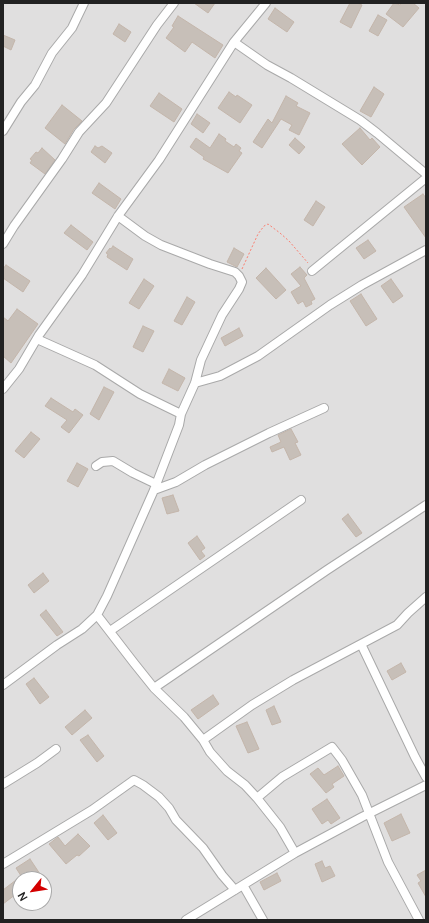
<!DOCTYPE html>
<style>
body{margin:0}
#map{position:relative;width:429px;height:923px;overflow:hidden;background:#f2efe9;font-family:Manrope,sans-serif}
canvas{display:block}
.frame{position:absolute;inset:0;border:4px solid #222;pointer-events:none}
.north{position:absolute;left:12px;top:871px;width:40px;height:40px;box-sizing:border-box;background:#fff;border:1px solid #a7a7a7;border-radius:50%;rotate:240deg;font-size:11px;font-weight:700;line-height:16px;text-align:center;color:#222}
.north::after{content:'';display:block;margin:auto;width:14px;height:18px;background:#d40000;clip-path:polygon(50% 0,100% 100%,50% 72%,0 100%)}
</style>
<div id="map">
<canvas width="429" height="923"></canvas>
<div class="frame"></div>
<div class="north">N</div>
</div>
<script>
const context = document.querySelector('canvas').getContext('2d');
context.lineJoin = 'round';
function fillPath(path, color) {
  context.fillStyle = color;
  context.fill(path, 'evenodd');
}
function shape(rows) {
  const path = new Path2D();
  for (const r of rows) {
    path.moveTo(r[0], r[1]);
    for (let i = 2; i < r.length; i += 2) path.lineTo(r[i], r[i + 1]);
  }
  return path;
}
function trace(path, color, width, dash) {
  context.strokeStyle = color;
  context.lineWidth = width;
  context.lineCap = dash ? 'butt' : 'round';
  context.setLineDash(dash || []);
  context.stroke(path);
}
const residential = shape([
 [3,3,426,3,426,920,3,920],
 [20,879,44,879,44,903,20,903]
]);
const building = shape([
 [194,3,215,3,208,13,194,3],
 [350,3,357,3,362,5,351,28,340,22,350,3],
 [394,3,400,5,402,3,413,3,419,8,403,27,386,14,394,3],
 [275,8,294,22,287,32,268,19,275,8],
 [378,15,387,20,378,36,369,31,378,15],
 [178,16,223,45,215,58,192,42,185,52,166,38,174,27,172,26,178,16],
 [119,24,131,32,125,42,113,34,119,24],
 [3,35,15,40,11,50,3,46,3,35],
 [374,87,384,94,371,117,360,111,374,87],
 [229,92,236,97,237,95,252,105,240,123,218,108,229,92],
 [159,93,182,109,174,122,150,106,159,93],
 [286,96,298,103,296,106,310,113,299,135,289,130,292,125,281,119,262,148,253,142,268,119,272,123,286,96],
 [62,105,82,121,74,129,65,144,45,128,62,105],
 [197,114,210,123,203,133,191,124,197,114],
 [360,128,370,140,372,138,380,147,362,165,342,144,360,128],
 [219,134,226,139,225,141,234,147,236,144,241,148,239,151,242,153,228,173,203,159,204,157,190,147,196,138,210,148,219,134],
 [295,138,305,147,299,154,289,145,295,138],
 [95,146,98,148,102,146,112,153,105,163,91,152,95,146],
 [42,148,55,160,45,174,30,163,32,160,30,159,36,152,38,153,42,148],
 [99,183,121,199,115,209,92,193,99,183],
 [423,194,426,198,426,238,404,207,423,194],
 [316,201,325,207,313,226,304,220,316,201],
 [71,225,93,242,87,250,64,233,71,225],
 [368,240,376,251,364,259,356,248,368,240],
 [113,246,133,259,127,270,107,257,108,254,106,253,110,248,111,249,113,246],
 [234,248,244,254,237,267,227,262,234,248],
 [6,265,30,281,23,292,3,278,3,269,6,265],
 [300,267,307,275,304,278,315,299,311,301,312,304,306,307,303,301,298,304,291,292,301,286,291,274,300,267],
 [266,268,286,290,276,299,256,278,266,268],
 [144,279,154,286,139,309,129,303,144,279],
 [391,279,403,296,393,303,381,286,391,279],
 [361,294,377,319,366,326,350,301,361,294],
 [187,297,195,302,182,325,174,321,187,297],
 [17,309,38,324,11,363,3,356,3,317,8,321,17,309],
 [143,326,154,331,143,352,133,347,143,326],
 [239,328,243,336,225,346,221,338,239,328],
 [169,369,185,378,178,391,162,383,169,369],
 [104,387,114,392,99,420,90,414,104,387],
 [51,398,73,412,75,409,83,415,69,433,61,427,67,420,45,406,51,398],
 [291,429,298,442,295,443,301,455,290,460,284,447,272,452,270,447,281,442,278,435,291,429],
 [31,432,40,439,24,458,15,451,31,432],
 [77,463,88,469,78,487,67,481,77,463],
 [173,495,179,511,167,514,162,498,173,495],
 [348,514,362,533,356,537,342,519,348,514],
 [197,536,205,548,201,551,205,556,200,560,188,543,197,536],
 [43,573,49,581,34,593,28,585,43,573],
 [46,610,63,632,57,636,40,615,46,610],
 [401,663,406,672,392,680,387,671,401,663],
 [34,678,49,697,40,704,26,684,34,678],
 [213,695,219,704,198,719,191,710,213,695],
 [274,706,281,722,272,725,266,710,274,706],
 [85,710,92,718,72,735,65,727,85,710],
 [247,722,259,749,248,753,236,726,247,722],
 [88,735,104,756,97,762,80,740,88,735],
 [338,766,344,776,332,784,334,787,326,793,310,774,318,768,324,775,338,766],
 [327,799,340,818,331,824,328,820,322,824,312,809,327,799],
 [401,814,410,833,392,841,384,823,401,814],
 [103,815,117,833,108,840,94,823,103,815],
 [78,834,90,846,79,856,77,855,66,864,49,844,58,837,65,846,78,834],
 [30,859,42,877,39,879,23,879,16,868,30,859],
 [322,861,325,868,330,866,335,876,322,882,315,864,322,861],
 [426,870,426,897,418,883,421,881,417,875,426,870],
 [277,873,281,881,264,890,260,882,277,873],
 [20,877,20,891,3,904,3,890,20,877]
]);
const path = shape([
 [242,269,258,234,264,226,268,224,280,233,289,241,308,263]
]);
const minor = shape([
 [234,42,267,65,291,78,360,120,377,133,426,174],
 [3,131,21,102,35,85,52,53,72,28,84,3],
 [3,244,14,226,62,159,79,132,106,103,157,25,174,3],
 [312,271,426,178],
 [37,339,95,365,140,394,181,414],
 [195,383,220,376,258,356,330,305,362,285,426,250],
 [3,389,19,369,39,335,82,275,118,216,159,160,234,42,266,3],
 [96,466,102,462,113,461,133,473,156,484],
 [154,490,176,482,205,465,269,433,324,408],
 [97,615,134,663,154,688,184,717,203,740,210,752,227,771,245,785,257,798,280,827,295,853],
 [110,631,301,500],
 [361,644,415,757,426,777],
 [3,685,57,645,82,629,97,615,107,596,154,490,179,425,181,414,195,383,201,360,222,315,239,289,242,282,239,276,235,272,210,264,161,245,145,236,118,216],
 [154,688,327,570,426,505],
 [203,740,252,705,293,680,397,625,408,613,426,597],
 [3,784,37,763,56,749],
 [257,798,282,777,332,747,342,760,362,795,388,862,419,920],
 [3,864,92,810,134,780,143,785,159,797,169,808,176,820,203,848,222,875,235,890],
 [243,885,263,920],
 [186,920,295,853,362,817,426,785]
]);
fillPath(residential, '#e0dfdf');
fillPath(building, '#c7bfb8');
trace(building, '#c4b6ab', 1);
trace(minor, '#a9a9a9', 10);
trace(path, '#fa8072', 1, [2, 2]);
trace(minor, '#fff', 8);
</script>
